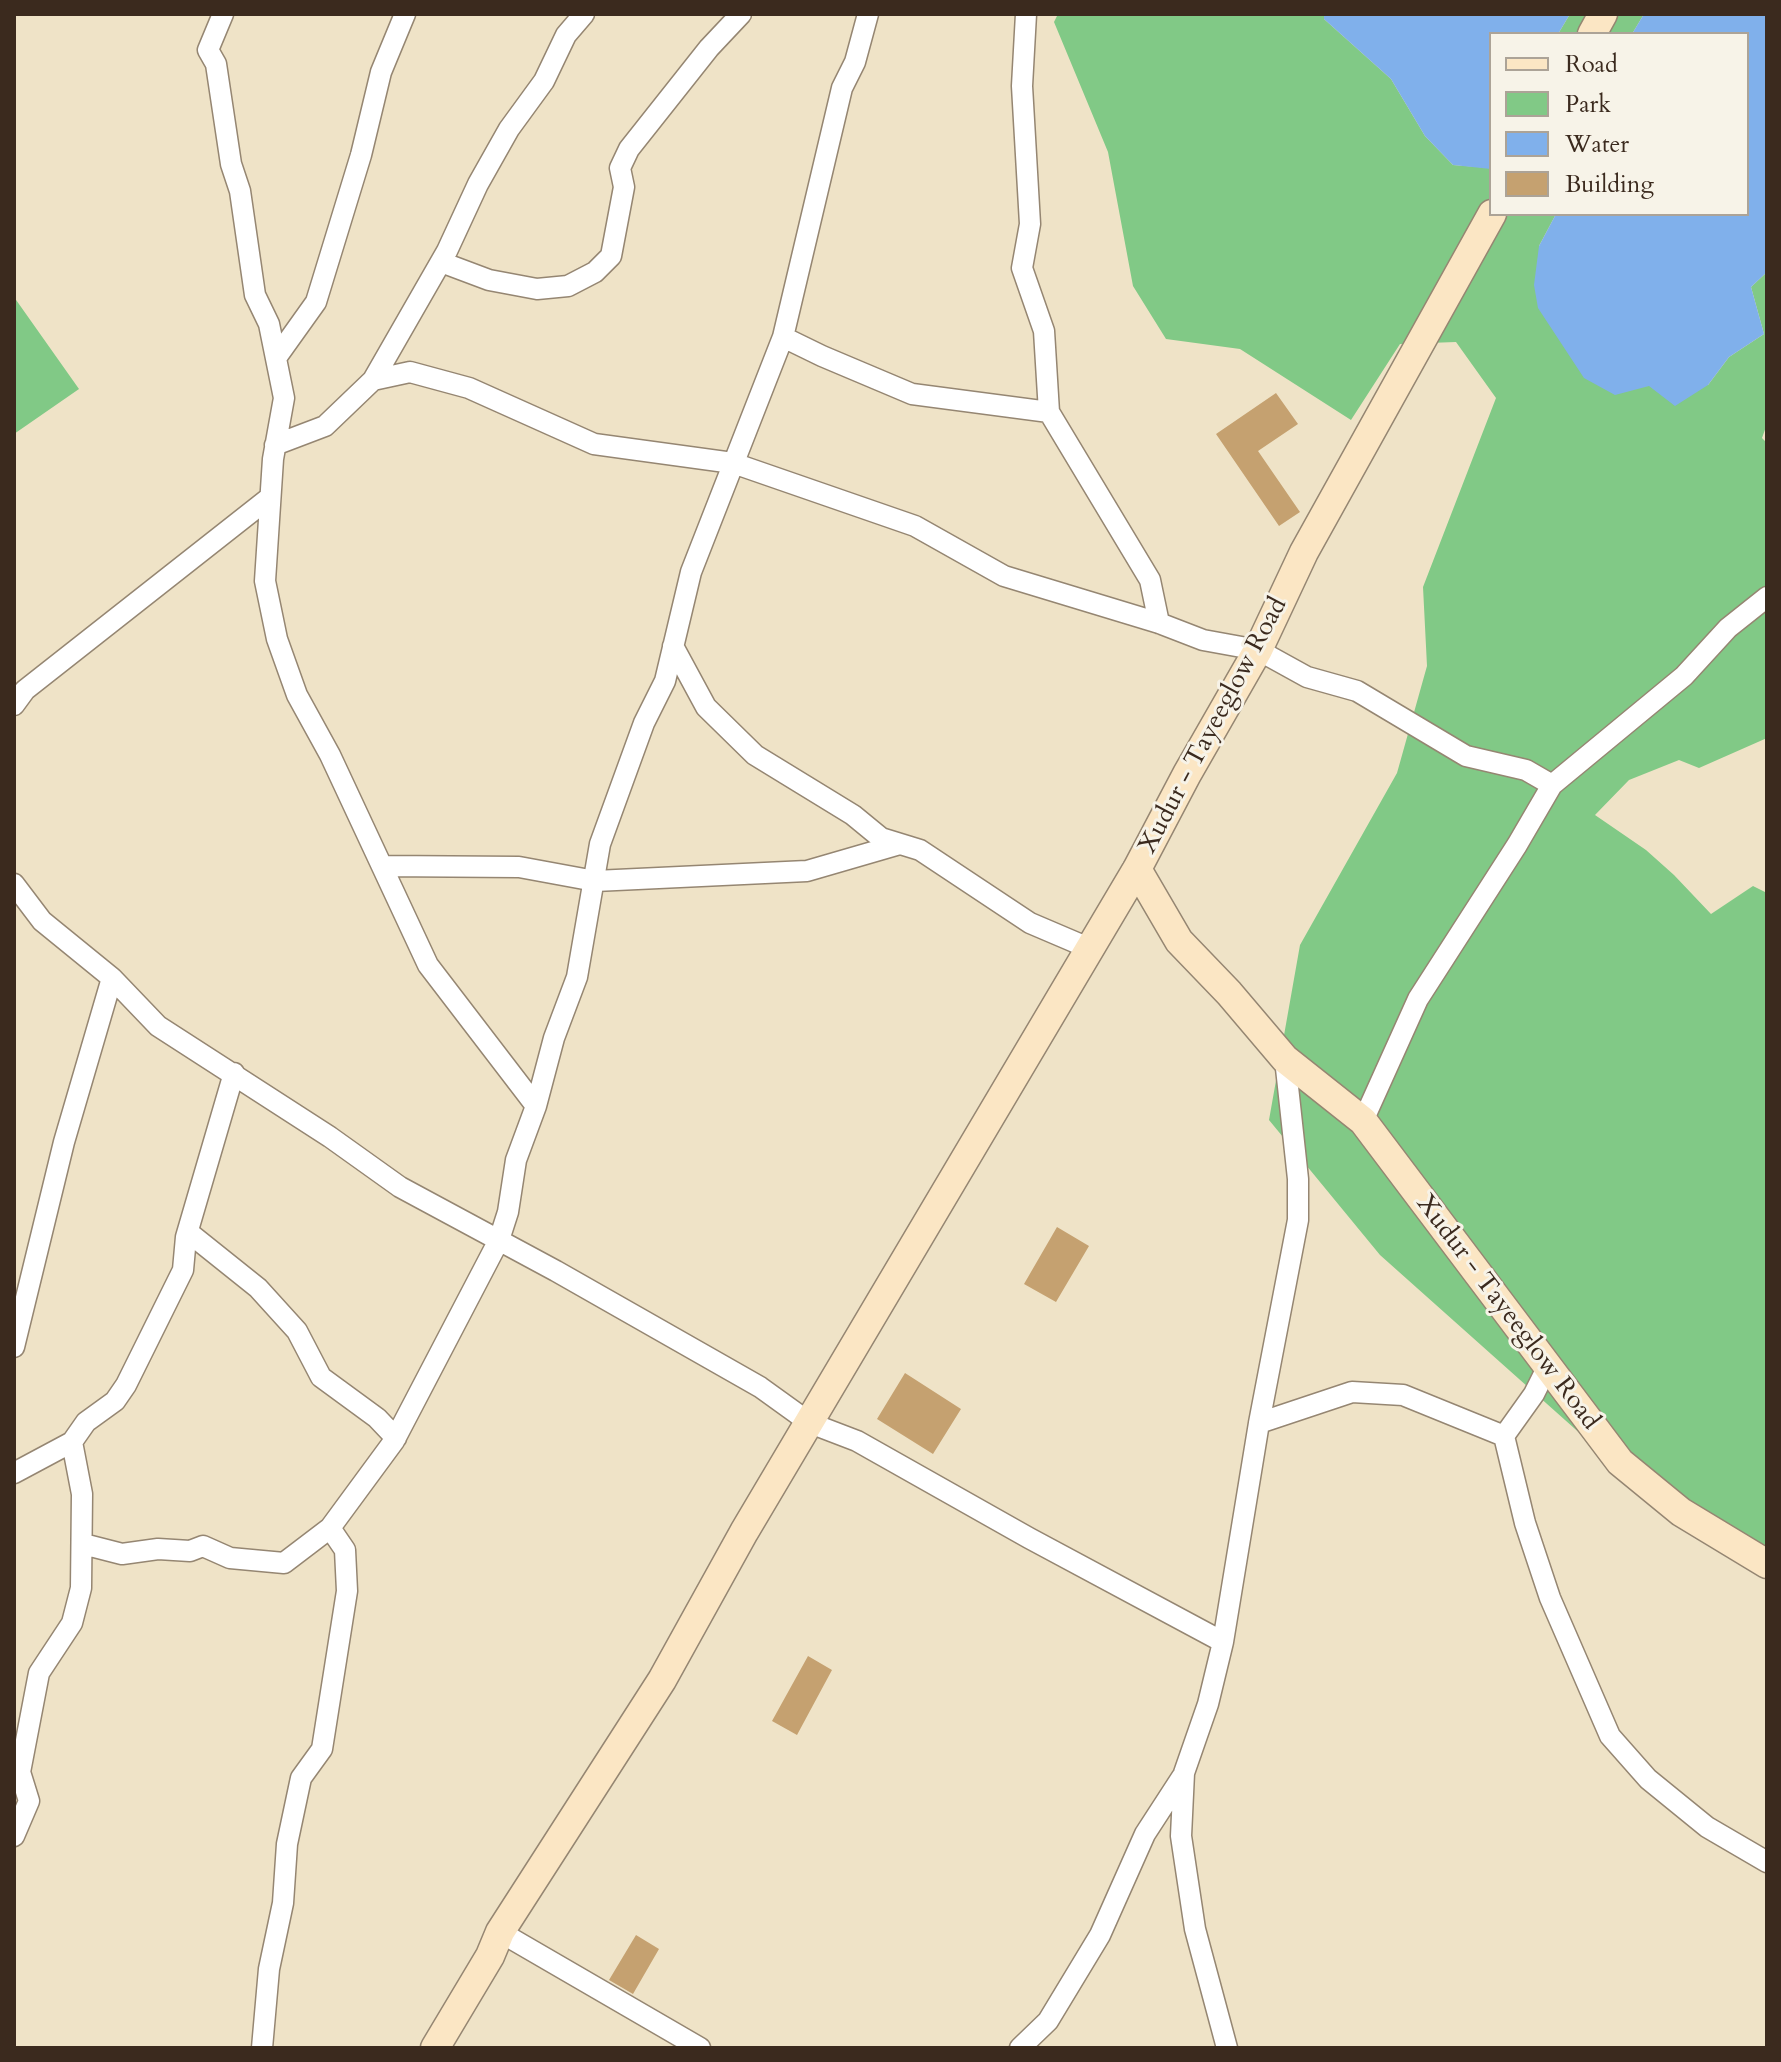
<!DOCTYPE html>
<style>
body{margin:0}
#map{position:relative;width:1781px;height:2062px;overflow:hidden;background:#efe3c7;font-family:Cardo,serif}
canvas{display:block}
.frame{position:absolute;inset:0;border:16px solid #3b2a1e;pointer-events:none}
.legend{position:absolute;left:1489px;top:32px;width:260px;height:184px;box-sizing:border-box;background:#f7f3e8;border:2px solid #aca397;margin:0;padding:10px 14px;list-style:none;font-size:24px;color:#3b2a1e}
.legend li{display:flex;align-items:center;gap:16px;height:40px}
.legend b{width:40px;border:2px solid #aca397}
</style>
<div id="map">
<canvas width="1781" height="2062"></canvas>
<div class="frame"></div>
<ul class="legend">
<li><b style="height:10px;background:#fbe6c4"></b>Road</li>
<li><b style="height:22px;background:#81c986"></b>Park</li>
<li><b style="height:22px;background:#80b0eb"></b>Water</li>
<li><b style="height:22px;background:#c5a170"></b>Building</li>
</ul>
</div>
<script>
const context = document.querySelector('canvas').getContext('2d');
context.lineJoin = 'round';
function fillPath(path, color) {
  context.fillStyle = color;
  context.fill(path, 'evenodd');
}
function shape(rows) {
  const path = new Path2D();
  for (const r of rows) {
    path.moveTo(r[0], r[1]);
    for (let i = 2; i < r.length; i += 2) path.lineTo(r[i], r[i + 1]);
  }
  return path;
}
function trace(path, color, width, dash) {
  context.strokeStyle = color;
  context.lineWidth = width;
  context.lineCap = dash ? 'butt' : 'round';
  context.setLineDash(dash || []);
  context.stroke(path);
}
function label(font, color, halo, rows, align = 'center') {
  context.font = font + ' Cardo,serif';
  context.lineWidth = 6;
  context.setLineDash([]);
  context.textBaseline = 'middle';
  context.strokeStyle = halo;
  context.fillStyle = color;
  for (const [text, x, y, turn = 0] of rows) {
    context.save();
    context.translate(x, y);
    context.rotate((+turn || 0) * Math.PI / 180);
    context.textAlign = isNaN(turn) ? turn : align;
    if (halo) context.strokeText(text, 0, 0);
    context.fillText(text, 0, 0);
    context.restore();
  }
}
const green = shape([
 [1058,14,1324,14,1324,19,1391,79,1425,136,1453,165,1491,168,1491,214,1556,214,1539,246,1649,386,1708,385,1729,357,1764,334,1751,287,1767,272,1767,424,1762,438,1767,443,1767,738,1699,768,1679,760,1629,780,1595,815,1646,850,1674,875,1711,914,1753,886,1767,893,1767,1546,1639,1486,1380,1255,1269,1120,1300,945,1397,773,1427,666,1423,587,1496,398,1456,342,1400,344,1351,420,1240,349,1166,339,1133,286,1108,152,1054,22],
 [1570,14,1644,14,1632,34,1558,34],
 [14,297,79,389,14,434]
]);
const water = shape([
 [1324,14,1570,14,1558,34,1491,34,1491,169,1453,165,1425,136,1391,79,1324,19],
 [1644,14,1767,14,1767,272,1751,287,1764,334,1729,357,1708,385,1675,406,1649,386,1615,395,1584,378,1538,308,1534,285,1539,246,1556,214,1747,214,1747,34,1632,34]
]);
const building = shape([
 [1276,393,1298,424,1258,451,1300,512,1279,526,1216,434],
 [1057,1227,1089,1246,1056,1302,1024,1284],
 [905,1373,961,1409,933,1454,877,1419],
 [808,1656,832,1670,797,1735,772,1721],
 [636,1935,659,1949,633,1994,609,1980]
]);
const street = shape([
 [223,14,208,50,216,64,231,164,240,191,255,295,269,324,284,398,273,459,265,581,277,639,297,695,330,755,428,965,536,1106],
 [1026,14,1022,86,1030,224,1022,268,1044,331,1049,412,1150,580,1159,623],
 [441,262,489,280,537,289,568,286,595,272,611,256,624,187,620,168,629,149,709,48,741,14],
 [783,337,822,356,912,394,1049,412],
 [276,358,316,302,361,155,381,72,405,14],
 [373,380,410,372,469,388,594,444,733,463,915,526,1004,576,1159,623,1203,640,1258,650,1307,677,1357,691,1466,756,1526,770,1552,785],
 [275,445,325,426,373,380,447,251,478,184,509,129,544,81,566,35,584,14],
 [673,646,706,707,755,755,853,815,881,838,920,850,1030,923,1091,949],
 [14,705,25,690,269,498],
 [382,866,519,867,595,881,807,871,900,844],
 [14,884,42,921,112,978,158,1026,330,1137,400,1187,556,1271,760,1387,810,1423,857,1441,1029,1538,1223,1642],
 [1363,1121,1418,999,1517,845,1552,785,1684,676,1728,628,1767,597],
 [188,1232,258,1288,297,1331,321,1377,377,1418,396,1438],
 [14,1347,64,1142,112,978],
 [1259,1423,1352,1392,1403,1395,1504,1436,1534,1394,1547,1368],
 [1504,1436,1525,1523,1550,1598,1610,1736,1648,1779,1707,1827,1767,1862],
 [14,1473,72,1442,86,1422,115,1401,126,1385,183,1270,186,1237,234,1073],
 [83,1544,122,1554,158,1549,190,1551,203,1546,230,1558,284,1563,330,1528,394,1441,499,1240,508,1212,516,1160,536,1106,554,1038,577,977,600,844,644,723,665,681,691,572,783,337,842,88,855,62,868,14],
 [14,1836,29,1801,20,1772,39,1673,72,1623,81,1588,82,1494,72,1442],
 [500,1932,700,2048],
 [262,2048,269,1969,283,1903,287,1844,301,1778,322,1749,347,1591,345,1550,330,1528],
 [1020,2048,1048,2021,1100,1935,1145,1834,1182,1777],
 [1227,2048,1195,1929,1181,1836,1184,1773,1208,1704,1223,1642,1259,1423,1298,1220,1298,1179,1285,1059]
]);
const secondary = shape([
 [1592,34,1603,14],
 [1137,869,1179,941,1229,993,1285,1059,1363,1121,1620,1462,1681,1512,1767,1564],
 [435,2048,490,1956,500,1932,662,1680,744,1532,1137,869,1187,774,1258,650,1304,552,1492,214]
]);
const streetNames = [
 ["Xudur - Tayeeglow Road",1214,726,-62],
 ["Xudur - Tayeeglow Road",1507,1313,53]
];
fillPath(green, '#81c986');
fillPath(water, '#80b0eb');
fillPath(building, '#c5a170');
trace(street, '#958672', 23);
trace(secondary, '#958672', 31);
trace(street, '#fff', 20);
trace(secondary, '#fbe6c4', 28);
label('26px', '#3b2a1e', '#f7f3e8', streetNames);
</script>
